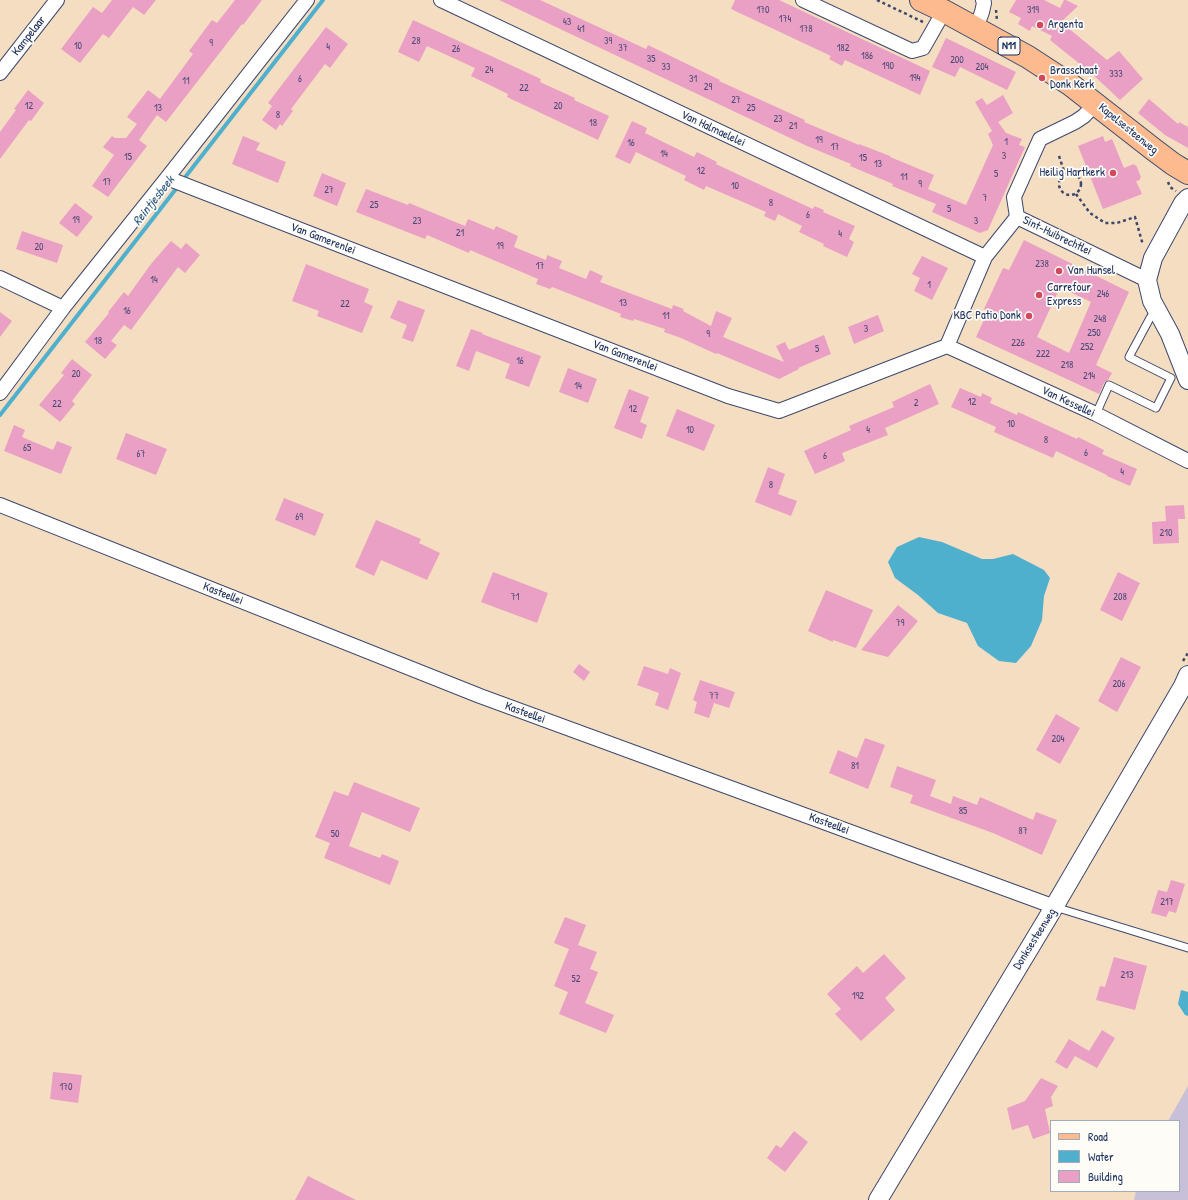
<!DOCTYPE html>
<style>
body{margin:0}
#map{position:relative;width:1188px;height:1200px;overflow:hidden;background:#f5ddc1;font-family:"Patrick Hand",sans-serif}
canvas{display:block}
.legend{position:absolute;left:1050px;top:1120px;width:130px;height:72px;box-sizing:border-box;background:#fdfcf7;border:1px solid #a3aaba;margin:0;padding:5px 7px;list-style:none;font-size:12px;color:#1b2f5e}
.legend li{display:flex;align-items:center;gap:8px;height:20px}
.legend b{width:20px;border:1px solid #a3aaba}
</style>
<div id="map">
<canvas width="1188" height="1200"></canvas>
<ul class="legend">
<li><b style="height:5px;background:#fcba8e"></b>Road</li>
<li><b style="height:11px;background:#4fb0ce"></b>Water</li>
<li><b style="height:11px;background:#e9a0c4"></b>Building</li>
</ul>
</div>
<script>
const context = document.querySelector('canvas').getContext('2d');
context.lineJoin = 'round';
function fillPath(path, color) {
  context.fillStyle = color;
  context.fill(path, 'evenodd');
}
function shape(rows) {
  const path = new Path2D();
  for (const r of rows) {
    if (r.length === 3) {
      path.moveTo(r[0] + r[2], r[1]);
      path.arc(r[0], r[1], r[2], 0, 2 * Math.PI);
      continue;
    }
    path.moveTo(r[0], r[1]);
    for (let i = 2; i < r.length; i += 2) path.lineTo(r[i], r[i + 1]);
  }
  return path;
}
function trace(path, color, width, dash) {
  context.strokeStyle = color;
  context.lineWidth = width;
  context.lineCap = dash ? 'butt' : 'round';
  context.setLineDash(dash || []);
  context.stroke(path);
}
function label(font, color, halo, rows, align = 'center') {
  context.font = font + ' "Patrick Hand",sans-serif';
  context.lineWidth = 3.5;
  context.setLineDash([]);
  context.textBaseline = 'middle';
  context.strokeStyle = halo;
  context.fillStyle = color;
  for (const [text, x, y, turn = 0] of rows) {
    context.save();
    context.translate(x, y);
    context.rotate((+turn || 0) * Math.PI / 180);
    context.textAlign = isNaN(turn) ? turn : align;
    if (halo) context.strokeText(text, 0, 0);
    context.fillText(text, 0, 0);
    context.restore();
  }
}
const industrial = shape([
 [1188,1086,1188,1200,1134,1200,1136,1191,1179,1191,1179,1121,1168,1121]
]);
const water = shape([
 [919,537,942,542,982,559,993,559,1013,554,1044,570,1050,578,1044,596,1042,620,1031,646,1016,663,999,661,978,646,967,623,938,613,918,595,895,578,888,562,897,547],
 [1181,990,1188,992,1188,1016,1185,1015,1178,1004]
]);
const stream = shape([
 [0,415,323,0]
]);
const building = shape([
 [112,0,156,0,144,15,133,7,109,38,103,34,80,63,61,49,93,7,102,13],
 [235,0,262,0,243,25,242,24,166,122,157,115,139,140,147,146,108,197,92,186,114,155,103,147,112,136,115,138,126,138,137,124,127,117,148,90,160,99,193,54,189,51,212,20,217,23],
 [499,0,540,0,646,49,648,45,720,80,719,81,805,120,804,122,859,145,859,144,890,156,890,157,934,175,928,189,966,205,993,145,988,134,992,131,975,102,982,98,987,105,1003,95,1013,113,998,122,1006,133,1022,139,1019,145,1025,147,988,230,980,233,932,212,936,204,892,186,893,184,850,166,851,164,807,146],
 [735,0,779,0,930,71,920,95,845,60,842,66,829,59,831,56,731,9],
 [1016,0,1044,0,1060,8,1064,0,1066,0,1078,6,1061,22,1107,60,1119,51,1143,79,1120,100,1091,73,1050,40,1052,36,1032,26,1030,31,1018,24,1021,18,1009,12],
 [413,20,541,79,540,82,575,98,574,100,609,116,598,140,507,97,508,94,471,76,475,68,427,46,419,62,398,52],
 [326,27,348,44,330,68,325,64,291,109,293,111,282,126,280,124,276,130,262,120,272,106,268,103],
 [946,38,1016,72,1007,90,960,67,955,77,932,67],
 [28,90,44,103,31,121,29,120,0,159,0,132,16,110,14,109],
 [1149,99,1178,124,1179,122,1188,127,1188,148,1165,135,1138,113],
 [632,121,647,128,645,133,694,157,697,152,717,162,716,164,752,181,813,209,814,206,824,210,823,212,855,226,849,239,854,242,847,257,823,246,824,244,799,232,802,226,778,214,775,221,764,216,766,212,706,186,704,190,684,180,686,176,636,152,630,164,615,157],
 [243,136,260,143,256,150,286,162,278,183,232,164],
 [1103,136,1105,142,1112,139,1124,168,1134,164,1135,166,1136,165,1141,177,1140,178,1140,180,1136,181,1142,194,1103,209,1078,146],
 [322,173,346,183,337,206,313,196],
 [366,189,408,205,409,203,465,226,468,219,494,230,496,226,518,236,514,247,546,260,547,255,562,261,559,268,586,279,590,270,603,276,600,282,672,309,673,305,684,309,683,311,711,326,716,311,732,318,723,337,784,362,776,346,785,342,789,350,824,335,831,354,798,368,799,369,779,379,717,353,716,354,681,338,664,332,665,329,634,319,633,321,620,317,621,314,552,287,550,289,536,284,538,279,470,250,469,253,427,235,425,239,356,212],
 [75,203,93,217,77,237,59,223],
 [22,231,63,245,57,263,16,249],
 [1024,240,1129,292,1096,365,1112,373,1108,380,1104,383,1099,394,976,337,988,311,984,309,1003,268,1009,270],
 [1060,287,1091,302,1069,353,1037,337],
 [171,241,181,249,186,243,200,255,185,273,178,267,131,330,124,325,111,341,117,345,105,359,85,342,109,313,108,312,124,292,128,296,151,264],
 [922,256,948,268,932,300,914,291,920,278,912,274],
 [306,264,369,289,364,302,373,306,362,333,317,316,319,311,292,301],
 [398,300,425,310,413,342,402,338,407,325,390,318],
 [0,312,12,321,0,337],
 [878,315,884,331,854,344,848,327],
 [471,329,483,333,482,334,541,356,529,387,505,378,510,364,476,351,469,371,456,366],
 [72,359,92,375,72,401,75,404,60,422,39,405,64,375,61,373],
 [568,368,597,379,588,403,559,392],
 [930,384,939,404,885,428,888,435,842,453,845,461,815,474,804,451,851,430,849,426,894,407,892,402],
 [960,388,981,397,982,393,992,398,990,403,1017,415,1018,412,1077,439,1078,437,1104,450,1102,454,1137,469,1130,486,1107,476,1107,475,1056,451,1053,458,994,432,996,427,951,407],
 [629,389,649,397,640,422,647,425,642,439,614,428],
 [677,409,715,425,704,451,666,436],
 [14,425,25,430,22,437,53,450,57,441,72,447,61,474,4,451],
 [126,433,167,449,156,475,116,459],
 [768,467,785,474,778,494,797,501,791,516,755,502],
 [284,498,324,514,315,536,275,520],
 [1184,505,1185,519,1178,519,1179,543,1153,544,1152,522,1166,521,1165,506],
 [376,520,421,539,419,543,440,553,427,580,381,560,374,576,355,567],
 [493,572,548,593,537,623,481,602],
 [1118,572,1140,583,1122,621,1100,610],
 [826,590,873,610,856,648,833,640,833,642,808,631],
 [898,605,918,621,888,657,861,650],
 [1121,657,1141,667,1117,712,1098,701],
 [579,664,590,672,584,681,573,672],
 [644,666,668,674,670,668,681,673,668,710,655,705,659,693,637,685],
 [700,680,735,692,729,708,714,703,709,718,694,713,697,702,693,700],
 [1056,714,1080,728,1060,764,1036,750],
 [865,738,885,745,868,789,829,773,838,750,857,758],
 [897,766,936,780,930,796,951,804,953,796,977,805,980,797,1033,820,1036,812,1057,820,1042,855,993,833,910,803,913,795,890,787],
 [354,782,420,808,410,832,362,812,349,846,380,858,382,854,399,861,390,885,324,858,330,843,315,837,334,791,348,796],
 [1171,880,1185,884,1176,913,1169,911,1166,917,1151,913,1158,890,1167,892],
 [565,917,586,925,578,945,597,952,590,969,598,972,585,1003,614,1015,606,1033,559,1014,568,992,554,986,569,949,554,943],
 [884,954,906,978,885,998,895,1010,861,1041,835,1014,841,1009,827,994,857,966,863,973],
 [1114,957,1147,966,1135,1010,1096,1000,1100,986,1105,987],
 [1102,1030,1115,1038,1097,1068,1075,1056,1067,1069,1055,1062,1069,1039,1089,1051],
 [53,1072,82,1075,78,1103,50,1099],
 [1041,1078,1058,1086,1051,1097,1053,1106,1045,1109,1050,1133,1033,1139,1028,1125,1012,1130,1007,1108,1025,1101],
 [794,1131,808,1142,785,1172,767,1158,776,1145,781,1148],
 [308,1176,356,1200,295,1200]
]);
const path = shape([
 [877,0,923,22],
 [996,10,997,21],
 [1059,156,1065,174],
 [1070,184,11],
 [1168,182,1170,187,1176,191],
 [1076,194,1090,213,1105,223,1117,223,1135,217,1143,245],
 [1183,661,1188,653]
]);
const service = shape([
 [1096,414,1109,385,1156,408,1171,378,1129,357,1150,318,1155,310],
 [1055,907,1188,948]
]);
const minor = shape([
 [441,0,985,257],
 [803,0,912,51,923,48,944,11],
 [976,28,982,12,984,3,983,0],
 [0,73,57,0],
 [167,178,728,396,779,411,947,346,985,257,1017,217],
 [1017,217,1014,197,1040,139,1075,122,1084,116,1096,103],
 [1017,217,1147,280],
 [0,278,63,308],
 [947,346,1096,414,1188,461],
 [0,393,63,308,167,178,307,0],
 [0,505,480,696,1055,907]
]);
const tertiary = shape([
 [1188,198,1183,203,1153,258,1147,280,1152,301,1170,334,1188,380],
 [878,1200,1047,919,1183,686,1188,675]
]);
const primary = shape([
 [921,0,944,11,1028,57,1071,85,1153,149,1173,164,1188,173]
]);
const markers = [
 [1040,25,4,"#d1495b"],
 [1042,78,4,"#d1495b"],
 [1113,173,4,"#d1495b"],
 [1059,271,4,"#d1495b"],
 [1039,295,4,"#d1495b"],
 [1029,316,4,"#d1495b"]
];
const numberNames = [
 ["170",763,10],
 ["319",1033,10],
 ["174",785,19],
 ["43",567,22],
 ["41",581,29],
 ["178",806,29],
 ["28",416,41],
 ["39",608,41],
 ["9",211,43],
 ["10",78,46],
 ["4",328,47],
 ["37",623,48],
 ["182",843,48],
 ["26",456,49],
 ["186",867,56],
 ["35",651,59],
 ["200",957,60],
 ["190",888,66],
 ["33",666,67],
 ["204",982,67],
 ["24",489,70],
 ["333",1116,74],
 ["194",915,78],
 ["6",300,79],
 ["31",693,79],
 ["11",186,81],
 ["29",708,87],
 ["22",524,88],
 ["27",736,100],
 ["12",29,106],
 ["20",558,106],
 ["13",158,108],
 ["25",751,108],
 ["8",278,115],
 ["23",778,119],
 ["18",593,123],
 ["21",793,126],
 ["19",819,140],
 ["1",1006,142],
 ["16",631,143],
 ["17",835,147],
 ["14",664,154],
 ["3",1004,156],
 ["15",128,157],
 ["15",863,158],
 ["13",878,164],
 ["12",701,171],
 ["5",996,174],
 ["11",904,177],
 ["17",107,182],
 ["9",920,184],
 ["10",735,186],
 ["27",329,190],
 ["7",985,198],
 ["8",771,203],
 ["25",374,205],
 ["5",949,209],
 ["6",808,215],
 ["19",76,220],
 ["23",417,221],
 ["3",976,221],
 ["21",460,233],
 ["4",840,234],
 ["19",500,246],
 ["20",39,247],
 ["238",1042,264],
 ["17",540,266],
 ["14",154,280],
 ["1",929,285],
 ["246",1103,294],
 ["13",623,303],
 ["22",345,304],
 ["16",127,311],
 ["11",666,316],
 ["248",1100,319],
 ["3",866,329],
 ["250",1094,333],
 ["9",708,334],
 ["18",98,341],
 ["226",1018,343],
 ["252",1087,347],
 ["5",817,349],
 ["222",1043,354],
 ["16",520,361],
 ["218",1067,365],
 ["20",76,374],
 ["214",1089,376],
 ["14",578,386],
 ["12",972,402],
 ["2",916,403],
 ["22",57,404],
 ["12",633,409],
 ["10",1011,424],
 ["10",690,430],
 ["4",868,430],
 ["8",1046,440],
 ["65",27,448],
 ["6",1086,453],
 ["67",141,454],
 ["6",825,456],
 ["4",1122,472],
 ["8",771,485],
 ["69",299,517],
 ["210",1166,533],
 ["71",515,597],
 ["208",1120,597],
 ["79",900,623],
 ["206",1119,684],
 ["77",714,696],
 ["204",1058,739],
 ["81",855,766],
 ["85",963,811],
 ["87",1023,831],
 ["50",335,834],
 ["217",1167,902],
 ["213",1127,975],
 ["52",576,979],
 ["192",858,996],
 ["170",66,1087]
];
const shields = [
 [1009,46,22]
];
const shieldNames = [
 ["N11",1009,46]
];
const poiNames = [
 ["Argenta",1048,25],
 ["Brasschaat",1050,71],
 ["Donk Kerk",1050,85],
 ["Heilig Hartkerk",1105,173,"right"],
 ["Van Hunsel",1067,271],
 ["Carrefour",1047,288],
 ["Express",1047,302],
 ["KBC Patio Donk",1021,316,"right"]
];
const streetNames = [
 ["Kampelaar",29,36,-52],
 ["Van Halmaelelei",713,129,25],
 ["Kapelsesteenweg",1128,129,39],
 ["Sint-Huibrechtlei",1057,236,26],
 ["Van Gamerenlei",323,239,21],
 ["Van Gamerenlei",625,356,21],
 ["Van Kessellei",1068,402,25],
 ["Kasteellei",223,594,22],
 ["Kasteellei",525,713,20],
 ["Kasteellei",829,824,20],
 ["Donksesteenweg",1035,939,-58]
];
const waterNames = [
 ["Reintjesbeek",154,201,-52]
];
fillPath(industrial, '#c8bfd8');
fillPath(water, '#4fb0ce');
trace(stream, '#4fb0ce', 4);
fillPath(building, '#e9a0c4');
trace(service, '#3c496d', 9);
trace(minor, '#3c496d', 16);
trace(tertiary, '#3c496d', 20);
trace(primary, '#3c496d', 24);
trace(path, '#3c496d', 2.5, [3, 3]);
trace(service, '#fff', 7);
trace(minor, '#fff', 14);
trace(tertiary, '#fff', 18);
trace(primary, '#fcba8e', 22);
for (const [x, y, r, color] of markers) {
  const dot = new Path2D();
  dot.arc(x, y, r, 0, 2 * Math.PI);
  context.fillStyle = color;
  context.fill(dot);
  trace(dot, '#fdfcf7', 1.5);
}
label('10px', '#4e4b78', null, numberNames);
for (const [x, y, w] of shields) {
  const box = new Path2D();
  box.roundRect(x - w / 2, y - 9, w, 18, 3);
  context.fillStyle = '#fdfcf7';
  context.fill(box);
  trace(box, '#1b2f5e', 1);
}
label('bold 11px', '#1b2f5e', null, shieldNames);
label('12px', '#1b2f5e', '#fdfcf7', poiNames, 'left');
label('12px', '#1b2f5e', '#fdfcf7', streetNames);
label('italic 13px', '#2d5c85', '#fdfcf7', waterNames);
</script>
